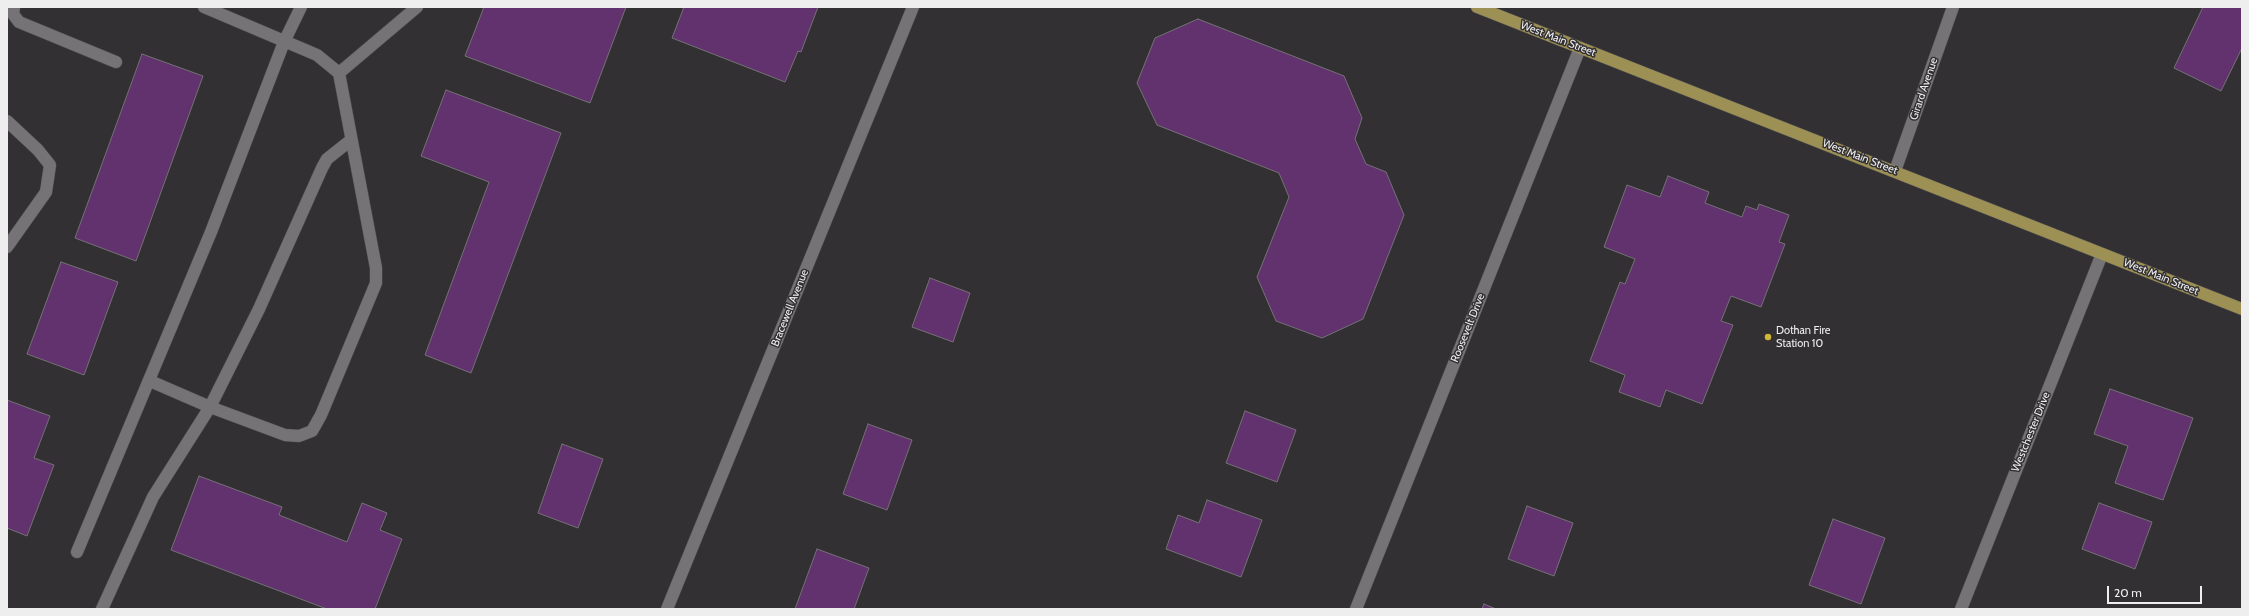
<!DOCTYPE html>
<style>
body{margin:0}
#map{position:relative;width:2249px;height:616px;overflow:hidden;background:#323033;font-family:Cabin,sans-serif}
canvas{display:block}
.frame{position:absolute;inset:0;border:8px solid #efeeef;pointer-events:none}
.scale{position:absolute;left:2107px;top:586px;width:95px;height:18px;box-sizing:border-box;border:2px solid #efeeef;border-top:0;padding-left:5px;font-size:12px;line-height:14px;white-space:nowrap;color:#efeeef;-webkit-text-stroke:3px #323033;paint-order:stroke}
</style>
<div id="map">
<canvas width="2249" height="616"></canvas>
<div class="frame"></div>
<div class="scale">20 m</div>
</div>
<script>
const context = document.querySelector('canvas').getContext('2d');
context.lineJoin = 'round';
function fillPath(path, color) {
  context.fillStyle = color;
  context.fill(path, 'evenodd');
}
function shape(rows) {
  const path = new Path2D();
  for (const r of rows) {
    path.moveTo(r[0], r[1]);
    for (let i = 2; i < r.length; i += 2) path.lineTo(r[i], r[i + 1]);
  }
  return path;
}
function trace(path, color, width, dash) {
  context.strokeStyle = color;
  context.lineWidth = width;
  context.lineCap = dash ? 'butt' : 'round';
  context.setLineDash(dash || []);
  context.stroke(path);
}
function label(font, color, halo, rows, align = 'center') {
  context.font = font + ' Cabin,sans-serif';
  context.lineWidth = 3;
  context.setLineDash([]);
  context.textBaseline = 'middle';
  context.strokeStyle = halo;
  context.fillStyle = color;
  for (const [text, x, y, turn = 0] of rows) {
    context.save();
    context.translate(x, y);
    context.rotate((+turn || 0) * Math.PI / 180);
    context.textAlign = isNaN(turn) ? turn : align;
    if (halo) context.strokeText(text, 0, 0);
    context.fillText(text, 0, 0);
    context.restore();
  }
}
const building = shape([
 [484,7,626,7,590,103,465,56,484,7],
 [684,7,818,7,801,52,798,51,785,82,672,38,684,7],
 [2203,7,2242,7,2242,48,2221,91,2174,68,2203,7],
 [1198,19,1344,76,1362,118,1355,139,1366,164,1386,172,1404,215,1363,319,1322,338,1276,321,1257,277,1289,197,1279,173,1157,125,1137,83,1155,38,1198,19],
 [142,54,203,76,136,261,75,238,142,54],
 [446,90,561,133,471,373,425,355,489,182,421,156,446,90],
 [1668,176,1709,192,1705,203,1742,217,1746,206,1757,210,1759,204,1789,215,1779,242,1785,244,1761,307,1731,296,1721,321,1733,325,1702,404,1666,390,1660,407,1619,392,1625,375,1590,361,1620,282,1625,284,1635,259,1604,247,1627,185,1660,197,1668,176],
 [61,262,118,282,84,375,27,354,61,262],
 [930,278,970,293,953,342,912,327,930,278],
 [2110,389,2193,418,2163,500,2115,483,2128,446,2094,434,2110,389],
 [7,400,50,416,34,458,54,465,27,536,7,528,7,400],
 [1245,411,1296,430,1277,482,1226,463,1245,411],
 [868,424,912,440,887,510,843,494,868,424],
 [562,444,603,459,578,528,538,513,562,444],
 [199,476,282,507,279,515,347,542,362,503,387,513,380,530,402,539,375,609,327,609,171,550,199,476],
 [1207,500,1262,520,1241,577,1166,549,1178,515,1199,523,1207,500],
 [2099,503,2152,522,2135,569,2082,549,2099,503],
 [1527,506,1573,523,1554,576,1508,559,1527,506],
 [1833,519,1885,538,1861,604,1809,585,1833,519],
 [817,549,869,568,854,609,795,609,817,549],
 [1484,604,1496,609,1482,609,1484,604]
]);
const lane = shape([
 [14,7,13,14,19,22,116,62],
 [339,73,417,7],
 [7,121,38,150,50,165,46,192,7,247],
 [150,381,210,407,285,435,299,436,312,431,321,415,376,283,376,268,339,73,317,55,204,7],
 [77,552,211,232,284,42,301,7],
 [102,609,153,497,210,407,259,309,322,168,327,159,351,140]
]);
const street = shape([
 [1895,171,1953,7],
 [667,609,913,7],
 [1356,609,1580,48],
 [1961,609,2102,254]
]);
const primary = shape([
 [1477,7,2242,309]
]);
const markers = [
 [1768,337,4,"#d0b736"]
];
const streetNames = [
 ["West Main Street",1558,39,21],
 ["Girard Avenue",1924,89,-71],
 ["West Main Street",1860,157,21],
 ["West Main Street",2161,277,22],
 ["Bracewell Avenue",790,308,-68],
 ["Roosevelt Drive",1468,328,-68],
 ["Westchester Drive",2031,432,-68]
];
const poiNames = [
 ["Dothan Fire",1776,331],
 ["Station 10",1776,344]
];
fillPath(building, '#61326e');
trace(building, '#747275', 1);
trace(lane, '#515051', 13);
trace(street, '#515051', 13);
trace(primary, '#515051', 13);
trace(lane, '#767376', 12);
trace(street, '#767376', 12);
trace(primary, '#9d9054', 12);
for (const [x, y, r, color] of markers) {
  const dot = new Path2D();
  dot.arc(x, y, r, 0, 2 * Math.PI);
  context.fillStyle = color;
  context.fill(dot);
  trace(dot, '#323033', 1.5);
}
label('11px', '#efeeef', '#323033', streetNames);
label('11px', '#efeeef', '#323033', poiNames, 'left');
</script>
